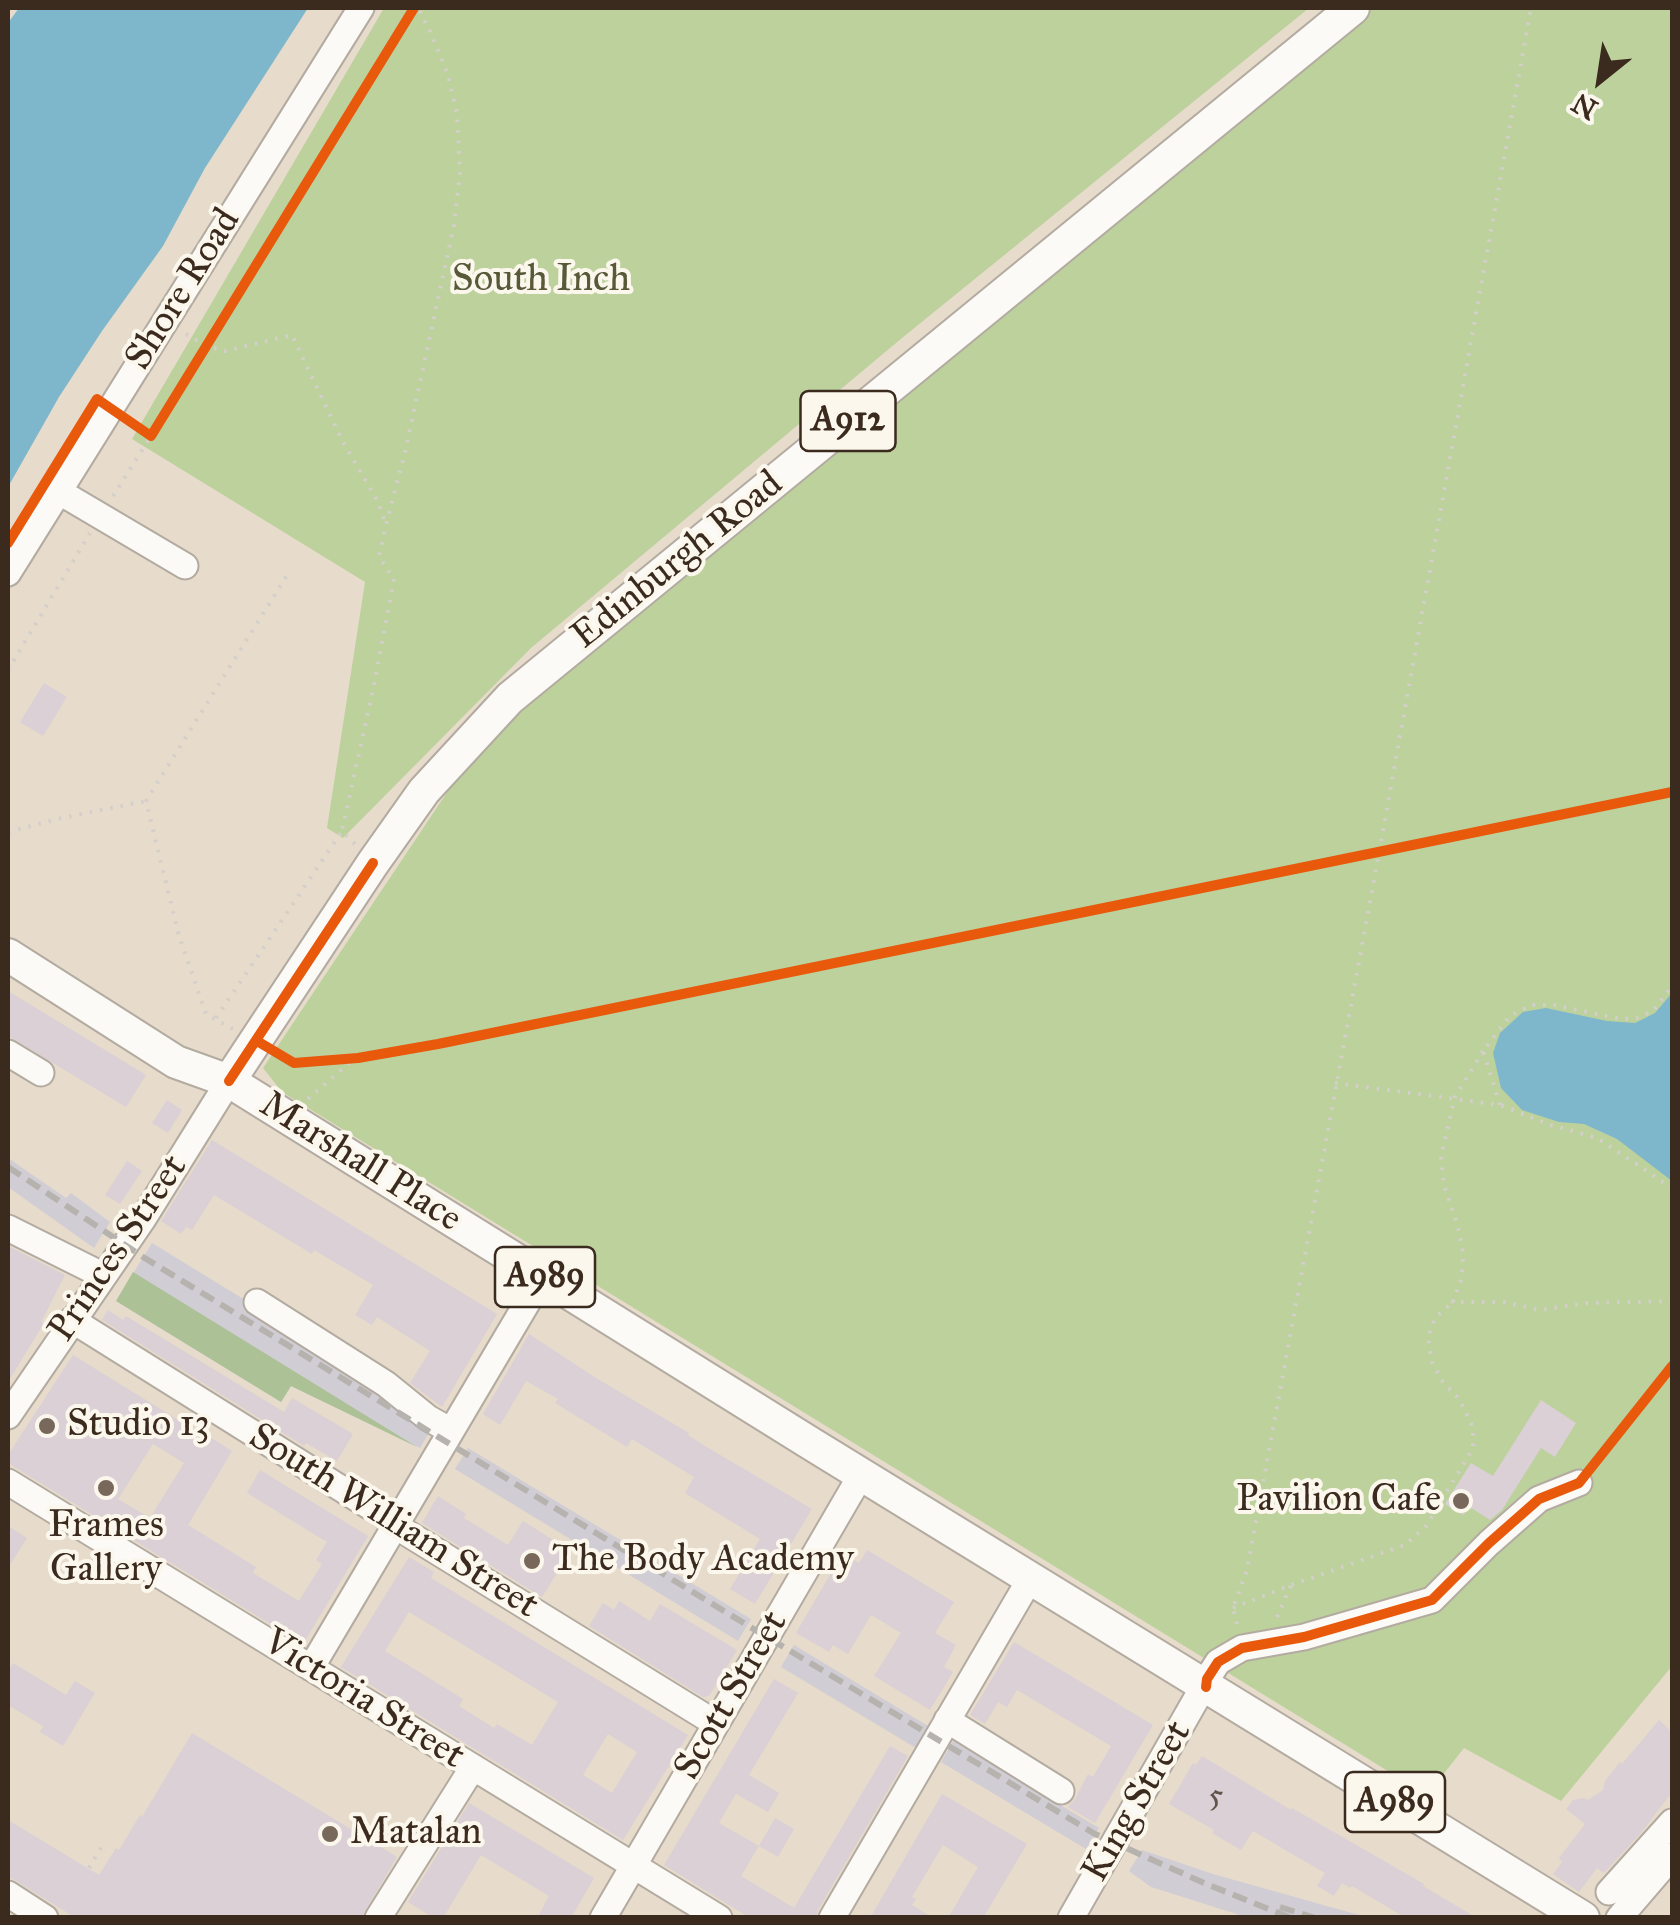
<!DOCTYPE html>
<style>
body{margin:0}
#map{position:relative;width:1680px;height:1925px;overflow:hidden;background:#e7dbcb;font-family:"IM FELL Great Primer",serif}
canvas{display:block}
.frame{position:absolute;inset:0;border:10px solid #3b2a1e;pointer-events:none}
.north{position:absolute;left:1550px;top:30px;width:100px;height:100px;-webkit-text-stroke:8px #fbf7ec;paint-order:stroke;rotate:210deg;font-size:28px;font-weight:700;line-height:40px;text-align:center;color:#3b2a1e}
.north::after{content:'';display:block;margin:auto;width:35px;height:45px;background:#3b2a1e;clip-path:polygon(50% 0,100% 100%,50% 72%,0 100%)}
</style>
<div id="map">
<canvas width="1680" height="1925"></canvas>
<div class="frame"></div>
<div class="north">N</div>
</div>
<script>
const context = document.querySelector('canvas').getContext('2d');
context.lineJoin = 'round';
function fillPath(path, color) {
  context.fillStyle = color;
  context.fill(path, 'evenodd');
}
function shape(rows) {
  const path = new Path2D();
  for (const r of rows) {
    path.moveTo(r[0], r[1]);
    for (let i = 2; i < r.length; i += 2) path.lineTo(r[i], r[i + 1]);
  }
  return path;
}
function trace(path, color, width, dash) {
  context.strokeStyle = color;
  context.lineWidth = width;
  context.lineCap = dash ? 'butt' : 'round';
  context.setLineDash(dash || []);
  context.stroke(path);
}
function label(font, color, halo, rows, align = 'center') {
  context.font = font + ' "IM FELL Great Primer",serif';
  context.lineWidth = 8;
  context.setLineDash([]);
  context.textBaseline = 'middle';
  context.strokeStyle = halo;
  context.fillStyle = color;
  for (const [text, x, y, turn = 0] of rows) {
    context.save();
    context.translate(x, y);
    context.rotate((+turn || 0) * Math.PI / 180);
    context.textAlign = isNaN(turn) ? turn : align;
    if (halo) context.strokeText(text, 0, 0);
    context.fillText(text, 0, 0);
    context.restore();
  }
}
const industrial = shape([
 [8,1158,66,1198,71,1193,110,1222,94,1248,8,1187],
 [152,1243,374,1379,433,1426,420,1448,291,1386,281,1402,116,1301],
 [468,1448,751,1619,738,1641,455,1469],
 [794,1645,928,1726,916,1748,781,1667],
 [953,1741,1099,1828,1086,1849,941,1762],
 [1142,1850,1213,1874,1366,1917,1246,1917,1151,1887,1129,1871]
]);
const green = shape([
 [384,8,1309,8,902,338,531,648,343,838,327,828,365,582,132,439],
 [1374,8,1672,8,1672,1666,1561,1801,1464,1748,1427,1795,282,1092,263,1068,510,698]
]);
const forest = shape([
 [133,1272,417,1447,291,1386,281,1402,116,1301]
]);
const water = shape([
 [19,8,308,8,205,168,163,246,102,331,59,397,8,487,8,23],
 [1672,993,1672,1181,1617,1139,1584,1124,1559,1122,1522,1110,1501,1088,1493,1053,1500,1033,1523,1012,1546,1008,1607,1021,1635,1023,1655,1013]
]);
const building = shape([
 [44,683,67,697,43,736,20,722],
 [8,991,146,1075,126,1107,8,1036],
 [167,1100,182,1110,168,1133,152,1123],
 [212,1140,497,1314,442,1407,410,1383,430,1351,377,1317,372,1325,355,1315,373,1285,314,1250,312,1254,214,1195,192,1230,186,1227,181,1234,161,1221],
 [127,1161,142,1171,120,1204,105,1195],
 [8,1246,65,1275,41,1322,44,1323,8,1382],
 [108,1310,123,1320,126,1316,284,1412,292,1398,353,1434,337,1461,306,1443,304,1446,102,1320],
 [529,1334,596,1378,689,1433,688,1435,705,1446,812,1509,755,1604,730,1589,760,1539,685,1493,694,1477,632,1439,627,1447,555,1403,558,1399,526,1381,500,1425,483,1414],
 [73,1355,201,1434,202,1432,232,1451,188,1525,256,1567,253,1573,299,1601,322,1564,316,1560,327,1542,247,1493,260,1470,368,1536,303,1644,8,1463,8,1455],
 [153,1444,184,1463,150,1518,118,1499],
 [1541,1400,1576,1423,1555,1457,1541,1448,1502,1510,1490,1520,1468,1506,1463,1515,1445,1504,1471,1463,1493,1476],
 [438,1496,466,1514,464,1518,508,1545,523,1521,571,1551,542,1597,422,1523],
 [8,1526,27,1538,8,1568],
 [867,1550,954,1602,935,1633,956,1645,944,1667,953,1672,930,1710,874,1676,901,1633,871,1615,848,1654,833,1645,829,1652,796,1633,830,1575,827,1573,840,1552,859,1563],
 [409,1557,434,1572,431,1578,688,1735,623,1840,341,1667],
 [409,1612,558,1702,532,1745,497,1724,494,1728,459,1706,463,1699,385,1651],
 [608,1734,637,1752,612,1793,583,1775],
 [619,1601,650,1621,660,1604,737,1650,709,1696,703,1697,589,1626,603,1603,614,1610],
 [1014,1642,1153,1725,1095,1823,1068,1807,1075,1799,1088,1774,1093,1777,1111,1746,1017,1690,1007,1707,998,1702,985,1724,970,1715],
 [13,1663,66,1695,75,1681,95,1693,63,1746,40,1732,43,1726,8,1705,8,1672],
 [774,1679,798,1693,749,1775,779,1793,768,1812,736,1794,719,1823,759,1846,741,1876,794,1908,890,1746,908,1756,818,1910,816,1918,750,1918,664,1865],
 [1659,1720,1672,1732,1672,1792,1641,1833,1604,1873,1597,1868,1579,1892,1553,1874,1562,1862,1559,1858,1585,1824,1566,1809,1573,1800,1584,1798,1588,1800,1603,1790,1605,1781,1620,1762,1622,1764],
 [192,1733,397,1857,361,1918,76,1918,8,1876,8,1820,99,1875,116,1848,119,1850,140,1815,142,1817],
 [1202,1756,1291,1810,1292,1808,1379,1858,1424,1884,1423,1886,1477,1918,1406,1918,1352,1886,1350,1888,1342,1883,1334,1896,1317,1886,1325,1873,1253,1831,1241,1850,1212,1833,1214,1830,1169,1804,1193,1763,1196,1765],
 [942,1794,1027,1844,983,1918,948,1918,978,1867,943,1845,912,1897,916,1899,912,1905,933,1918,870,1918],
 [469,1803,594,1878,571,1918,537,1918,549,1896,481,1855,443,1918,434,1918,408,1902],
 [775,1818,794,1829,778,1857,759,1846]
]);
const path = shape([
 [186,334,207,346,225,351,292,335,342,440,378,502,386,525,405,452,454,225,460,173,457,114,448,75,430,31,418,8],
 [113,496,151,436],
 [8,670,90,533],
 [8,832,57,819,146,801],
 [355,844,342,831,374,685,394,579,379,557,386,525],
 [216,1018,342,831],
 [233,1029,206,1014,179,936,146,801,289,572],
 [1483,1051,1455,1097,1441,1156,1444,1185,1458,1227,1463,1253,1462,1277,1453,1302,1503,1302,1540,1310,1587,1303,1672,1301],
 [277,1053,294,1063,354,1059,438,1044,1672,792],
 [1335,1083,1500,1105,1551,1125,1597,1138,1672,1188],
 [308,1099,354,1059],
 [1500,1105,1483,1051,1510,1016,1531,1005,1554,1005,1621,1019,1637,1018,1653,1011,1672,986],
 [1592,1468,1672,1366],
 [1233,1608,1291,1585,1405,1545,1426,1526,1473,1448,1473,1428,1460,1400,1443,1382,1432,1362,1428,1337,1435,1318,1453,1302],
 [1277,1617,1291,1585],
 [1237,1624,1233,1608,1247,1570,1379,853,1531,8],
 [89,1868,104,1842]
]);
const minor = shape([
 [58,491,185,566],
 [8,573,361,8],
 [8,1053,41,1073],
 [8,1228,104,1276],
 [257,1302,386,1384,428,1418,451,1431],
 [72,1320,385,1516,407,1533,715,1723],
 [8,1416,143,1219,229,1081],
 [8,1482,719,1918],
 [311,1668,543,1276],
 [947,1720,1061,1791],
 [1609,1892,1672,1822],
 [8,1894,45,1918],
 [378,1918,473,1767],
 [603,1918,861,1475],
 [832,1918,1030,1579],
 [1071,1918,1198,1696,1206,1687,1207,1679,1218,1662,1242,1648,1304,1637,1432,1600,1489,1543,1539,1499,1579,1483],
 [1619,1918,1672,1856]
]);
const major = shape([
 [8,955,176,1062,229,1081,810,1443,1583,1918],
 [229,1081,373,863,424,791,510,698,1353,8]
]);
const rail = shape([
 [8,1167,143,1257,747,1625,1095,1834,1204,1883,1291,1918],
 [1280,1907,1315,1918]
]);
const cycleway = shape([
 [8,543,97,399,151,436,414,8],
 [257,1041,294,1063,358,1058,438,1044,1672,792],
 [229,1081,373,863],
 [1206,1687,1207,1679,1218,1662,1242,1648,1304,1637,1432,1600,1489,1543,1539,1499,1579,1483,1672,1366]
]);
const markers = [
 [47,1426,10,"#77685b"],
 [106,1488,10,"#77685b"],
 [1461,1501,10,"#77685b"],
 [532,1561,10,"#77685b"],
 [330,1834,10,"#77685b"]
];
const numberNames = [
 ["5",1216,1797]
];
const shields = [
 [848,421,95],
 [545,1277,100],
 [1395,1802,100]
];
const shieldNames = [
 ["A912",848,421],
 ["A989",545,1277],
 ["A989",1395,1802]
];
const parkNames = [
 ["South Inch",541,281]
];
const streetNames = [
 ["Shore Road",184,290,-58],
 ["Edinburgh Road",678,561,-39],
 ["Marshall Place",360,1163,32],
 ["Princes Street",119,1249,-56],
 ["South William Street",393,1522,32],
 ["Scott Street",732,1696,-60],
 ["Victoria Street",363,1700,32],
 ["King Street",1138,1802,-60]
];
const poiNames = [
 ["Studio 13",67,1426],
 ["Pavilion Cafe",1441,1501,"right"],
 ["Frames",106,1527,"center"],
 ["Gallery",106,1571,"center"],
 ["The Body Academy",552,1561],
 ["Matalan",350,1834]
];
fillPath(industrial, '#d1cdd5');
fillPath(green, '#bdd19d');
fillPath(forest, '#acc195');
fillPath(water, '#7eb7cc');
fillPath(building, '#dad0d6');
trace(minor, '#b3aba0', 29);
trace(major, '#b3aba0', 36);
trace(path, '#d3cfca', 4, [2.5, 8]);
trace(minor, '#fbfaf7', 25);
trace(major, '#fbfaf7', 32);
trace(rail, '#b6b2ae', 6, [15, 8]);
trace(cycleway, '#e8590c', 10);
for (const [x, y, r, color] of markers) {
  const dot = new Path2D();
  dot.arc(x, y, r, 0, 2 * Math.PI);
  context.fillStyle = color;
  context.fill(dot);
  trace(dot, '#fbf7ec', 4);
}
label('32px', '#63544c', null, numberNames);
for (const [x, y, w] of shields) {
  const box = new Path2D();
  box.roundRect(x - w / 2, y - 30, w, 60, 8);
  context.fillStyle = '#fbf7ec';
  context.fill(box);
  trace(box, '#3b2a1e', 2.5);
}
label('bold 35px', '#3b2a1e', null, shieldNames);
label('38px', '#585939', '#fbf7ec', parkNames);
label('38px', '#3b2a1e', '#fbf7ec', streetNames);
label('38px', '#3b2a1e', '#fbf7ec', poiNames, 'left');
</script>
